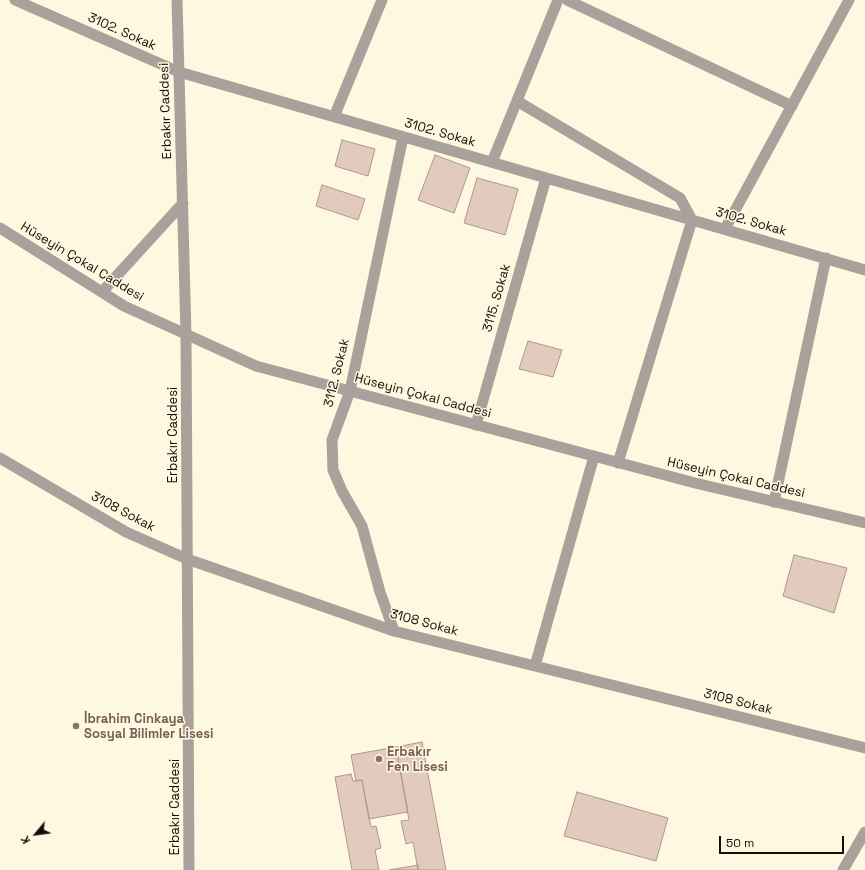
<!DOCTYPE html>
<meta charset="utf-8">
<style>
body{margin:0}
#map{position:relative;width:865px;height:870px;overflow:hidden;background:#fef8e0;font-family:"Space Grotesk",sans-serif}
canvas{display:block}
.north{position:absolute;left:16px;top:814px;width:40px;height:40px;-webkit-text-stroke:3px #fef8e0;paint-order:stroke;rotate:241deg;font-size:11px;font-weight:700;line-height:16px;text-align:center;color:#110f08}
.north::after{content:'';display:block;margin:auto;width:14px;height:18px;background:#110f08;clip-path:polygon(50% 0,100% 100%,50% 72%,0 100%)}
.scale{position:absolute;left:719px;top:836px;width:125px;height:18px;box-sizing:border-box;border:2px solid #110f08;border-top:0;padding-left:5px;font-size:12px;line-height:14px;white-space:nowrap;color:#110f08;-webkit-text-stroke:3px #fef8e0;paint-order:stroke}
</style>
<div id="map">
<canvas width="865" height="870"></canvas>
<div class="north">K</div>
<div class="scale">50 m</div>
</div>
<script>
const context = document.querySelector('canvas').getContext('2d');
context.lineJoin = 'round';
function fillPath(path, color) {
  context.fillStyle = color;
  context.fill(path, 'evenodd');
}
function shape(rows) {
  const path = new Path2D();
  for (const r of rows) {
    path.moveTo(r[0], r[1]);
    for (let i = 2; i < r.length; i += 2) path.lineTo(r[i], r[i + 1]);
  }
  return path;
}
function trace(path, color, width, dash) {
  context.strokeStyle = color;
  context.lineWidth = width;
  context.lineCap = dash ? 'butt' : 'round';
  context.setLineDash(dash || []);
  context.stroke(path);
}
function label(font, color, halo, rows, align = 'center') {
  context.font = font + ' "Space Grotesk",sans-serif';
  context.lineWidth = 3;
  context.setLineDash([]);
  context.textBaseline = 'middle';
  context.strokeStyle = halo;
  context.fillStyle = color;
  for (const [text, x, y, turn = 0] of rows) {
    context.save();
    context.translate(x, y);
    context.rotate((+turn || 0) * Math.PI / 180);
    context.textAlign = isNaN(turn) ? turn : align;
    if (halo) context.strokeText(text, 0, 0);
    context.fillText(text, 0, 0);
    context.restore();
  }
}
const building = shape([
 [342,140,375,149,368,176,335,166,342,140],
 [435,155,470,168,454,213,418,200,435,155],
 [477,178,518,189,505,235,464,223,477,178],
 [322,185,365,199,358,220,316,206,322,185],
 [528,341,562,350,553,377,519,369,528,341],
 [794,555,847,568,834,613,783,596,794,555],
 [422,742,446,870,418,870,413,842,406,844,401,821,409,820,396,747,422,742],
 [396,747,408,812,369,819,362,780,356,781,351,755,396,747],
 [351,774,353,781,362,780,371,827,376,826,381,848,375,850,379,870,352,870,335,777,351,774],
 [577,792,668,818,656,861,564,836,577,792],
 [418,865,418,870,389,870,418,865]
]);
const minor = shape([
 [15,0,179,72,865,270],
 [567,0,792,106],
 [517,101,680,198,692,220,618,463],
 [334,117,382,0],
 [492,162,558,0],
 [725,229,849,0],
 [476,425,546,178],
 [0,458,126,532,187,559,394,631,865,748],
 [774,502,826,258],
 [394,631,380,592,362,526,342,491,333,470,332,440,350,391,403,137],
 [535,666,594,456]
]);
const tertiary = shape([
 [177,0,186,334,189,870],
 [0,228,124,306,256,366,695,483,865,523],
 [102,292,183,203],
 [843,870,865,832]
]);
const markers = [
 [76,726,4,"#8d6e63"],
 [379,759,4,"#8d6e63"]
];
const streetNames = [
 ["3102. Sokak",122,32,24],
 ["Erbakır Caddesi",166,111,-92],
 ["3102. Sokak",440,133,16],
 ["3102. Sokak",751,222,16],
 ["Hüseyin Çokal Caddesi",82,262,31],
 ["3115. Sokak",497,298,-74],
 ["3112. Sokak",337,373,-76],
 ["Hüseyin Çokal Caddesi",423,396,15],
 ["Erbakır Caddesi",173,435,-90],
 ["Hüseyin Çokal Caddesi",736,478,13],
 ["3108 Sokak",123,512,28],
 ["3108 Sokak",424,623,15],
 ["3108 Sokak",738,702,14],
 ["Erbakır Caddesi",175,807,-90]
];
const educationNames = [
 ["İbrahim Cinkaya",84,719],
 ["Sosyal Bilimler Lisesi",84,734],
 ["Erbakır",387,752],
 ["Fen Lisesi",387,767]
];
fillPath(building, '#e2cabe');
trace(building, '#ae988c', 1);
trace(minor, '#aba19c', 11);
trace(tertiary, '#aba19c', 11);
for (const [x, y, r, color] of markers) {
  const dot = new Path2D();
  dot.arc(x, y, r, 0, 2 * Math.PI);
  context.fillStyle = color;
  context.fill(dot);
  trace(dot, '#fef8e0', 1.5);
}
label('13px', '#110f08', '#fef8e0', streetNames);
label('bold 13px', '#785e54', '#fef8e0', educationNames, 'left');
</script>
